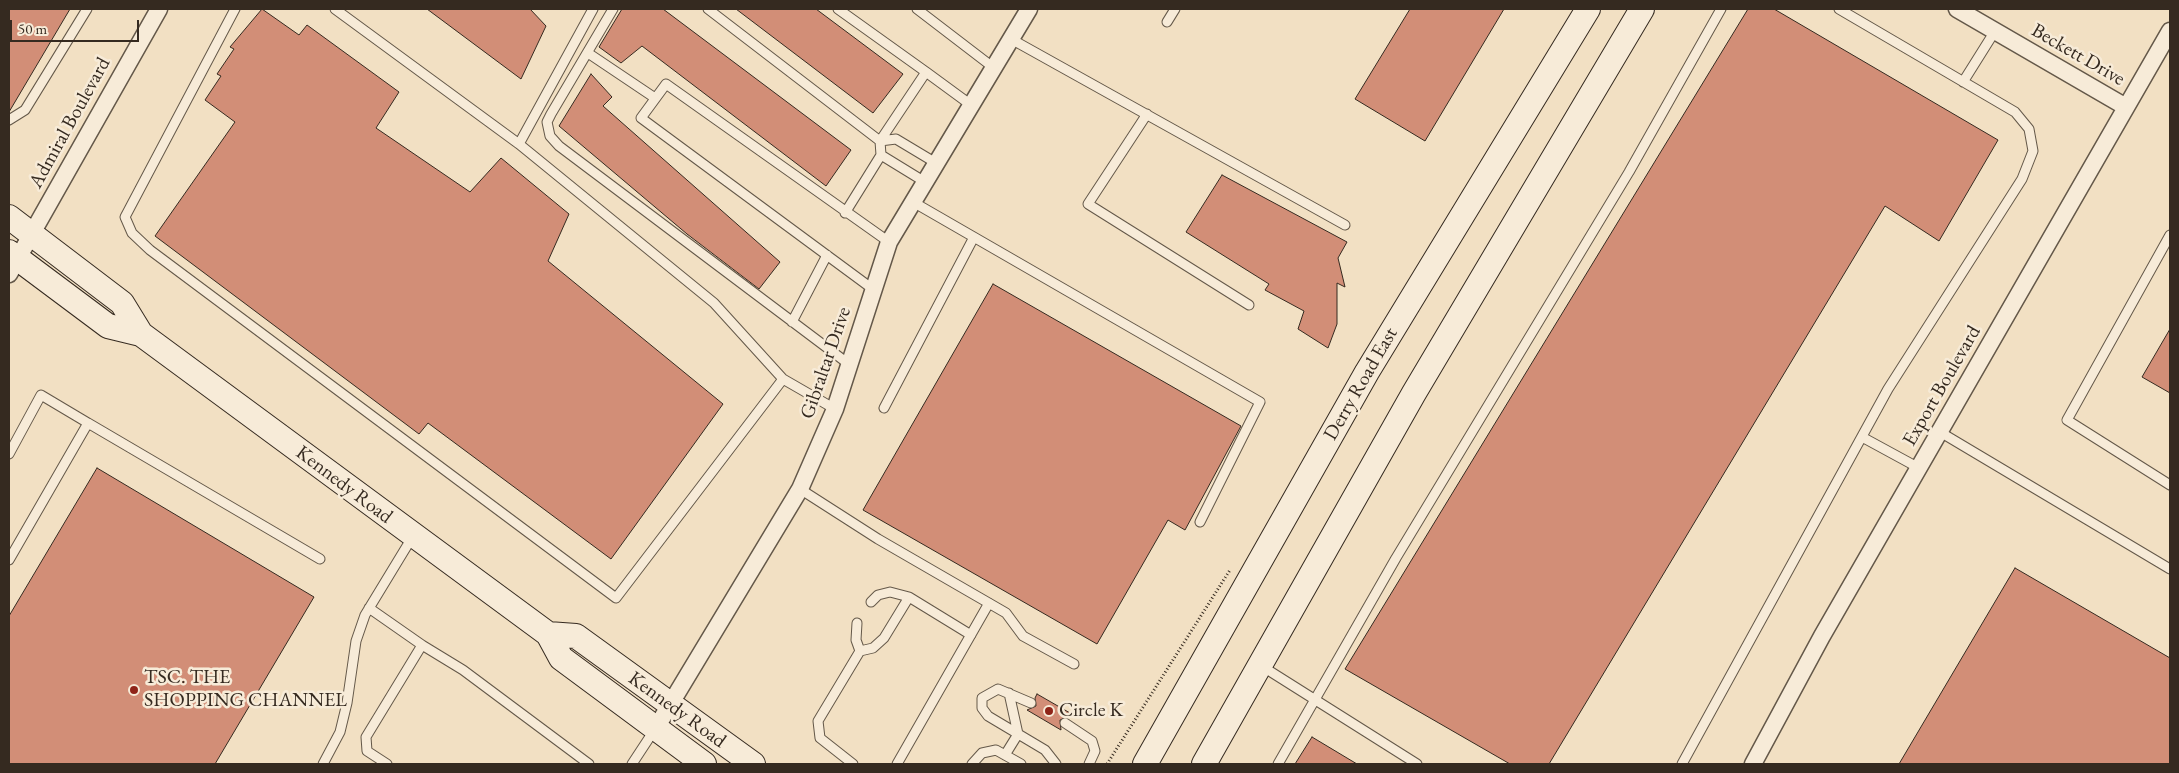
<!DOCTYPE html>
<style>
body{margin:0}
#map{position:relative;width:2179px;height:773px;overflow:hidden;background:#f2e0c3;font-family:"EB Garamond",serif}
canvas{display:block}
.frame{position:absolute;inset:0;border:10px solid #352a20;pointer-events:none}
.scale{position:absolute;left:10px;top:20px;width:129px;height:22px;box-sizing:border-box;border:2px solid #352a20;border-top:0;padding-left:6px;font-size:15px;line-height:18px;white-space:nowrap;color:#352a20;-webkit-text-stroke:4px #f7ebd8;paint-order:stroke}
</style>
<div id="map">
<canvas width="2179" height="773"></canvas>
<div class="frame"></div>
<div class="scale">50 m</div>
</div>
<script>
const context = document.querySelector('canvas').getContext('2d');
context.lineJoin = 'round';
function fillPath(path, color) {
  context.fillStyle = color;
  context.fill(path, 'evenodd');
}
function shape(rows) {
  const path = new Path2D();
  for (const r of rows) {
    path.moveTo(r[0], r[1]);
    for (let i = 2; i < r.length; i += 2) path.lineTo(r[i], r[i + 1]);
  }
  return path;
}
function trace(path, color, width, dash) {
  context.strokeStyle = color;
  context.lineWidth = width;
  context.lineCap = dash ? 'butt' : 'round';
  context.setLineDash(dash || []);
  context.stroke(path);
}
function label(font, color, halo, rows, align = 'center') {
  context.font = font + ' "EB Garamond",serif';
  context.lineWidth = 5;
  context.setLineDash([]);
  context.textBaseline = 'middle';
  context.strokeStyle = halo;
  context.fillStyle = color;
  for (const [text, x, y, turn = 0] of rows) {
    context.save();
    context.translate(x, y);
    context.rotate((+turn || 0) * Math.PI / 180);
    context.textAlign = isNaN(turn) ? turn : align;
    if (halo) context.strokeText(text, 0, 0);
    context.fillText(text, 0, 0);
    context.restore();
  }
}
const building = shape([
 [9,9,70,9,9,112,9,9],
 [262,9,299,35,307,25,399,92,376,128,470,192,501,158,569,214,548,261,723,404,611,559,428,423,419,434,155,236,235,122,205,100,221,76,217,74,234,49,230,47,262,9],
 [427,9,530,9,546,26,521,79,427,9],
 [622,9,663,9,851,150,826,186,642,46,621,63,599,47,622,9],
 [736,9,816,9,903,74,873,113,736,9],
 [1410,9,1504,9,1425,141,1355,99,1410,9],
 [1748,9,1774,9,1998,140,1939,241,1885,206,1549,764,1510,764,1345,669,1748,9],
 [591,74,612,97,603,106,780,262,759,289,687,234,559,126,591,74],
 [1222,175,1347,242,1338,258,1345,287,1337,283,1337,324,1328,348,1298,329,1304,311,1265,290,1269,284,1186,232,1222,175],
 [993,284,1241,426,1185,530,1168,520,1097,644,863,510,993,284],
 [2170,329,2170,393,2142,377,2170,329],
 [97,468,314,597,215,764,9,764,9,616,97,468],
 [2015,568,2170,658,2170,764,1899,764,2015,568],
 [1037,694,1070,713,1068,718,1060,720,1061,730,1027,710,1036,706,1035,698,1037,694],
 [1312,737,1357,764,1295,764,1312,737]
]);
const path = shape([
 [1107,764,1230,570]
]);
const service = shape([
 [235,9,125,217,132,233,150,250,616,598,783,379],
 [335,9,519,144,714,303,783,379,835,409],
 [613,9,551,114,547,122,550,136,559,146,850,365],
 [708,9,880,141,881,155,845,213],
 [838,9,926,72],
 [917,9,994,68],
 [1167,22,1175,9],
 [1011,39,1345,225],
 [588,53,655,98],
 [1963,82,1995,31],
 [1147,114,1088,204,1249,305],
 [9,120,25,110,87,9],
 [880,141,926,72,971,105],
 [880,141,896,139,936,163],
 [519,144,593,9],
 [881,155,925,182],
 [913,202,1260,402,1200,522],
 [2170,235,2067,420,2170,485],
 [874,290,641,118,666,84,889,242],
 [792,322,827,255],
 [884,408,974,237],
 [1940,432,2170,569],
 [1862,437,1919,468],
 [9,454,41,395,88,423],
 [800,489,878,539,1006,613,1023,636,1074,664],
 [9,560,88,423,320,559],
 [871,602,878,595,890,592,909,597,971,635],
 [369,608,422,645],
 [860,651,873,648,884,638,909,597],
 [1260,665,1417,764],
 [1031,703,998,689,982,698,982,708,988,716,1045,750,1056,764],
 [1065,723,1092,741,1095,751,1089,764],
 [1005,755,1018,734,1009,693],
 [323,764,340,732,347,703,356,641,365,615,413,536],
 [387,764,367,751,366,737,422,645,463,670,589,764],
 [632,764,655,729],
 [853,764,820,738,818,721,860,651,856,640,857,623],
 [897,764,989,603],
 [972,764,982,753,996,750,1021,764],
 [1278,764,1396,558,1629,172,1721,9],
 [1682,764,1888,389,2022,179,2033,151,2029,129,2015,112,1839,9]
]);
const minor = shape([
 [1957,9,2126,107],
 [9,274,159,9],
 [656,728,800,489,835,409,889,242,1029,9],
 [1753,764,1822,636,2170,31]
]);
const secondary = shape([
 [9,217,122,303,141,334,548,634,561,658,704,764],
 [9,252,108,326,141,334],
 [548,634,576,636,753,764],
 [1145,764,1367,372,1588,9],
 [1204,764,1414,393,1642,9]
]);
const markers = [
 [134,690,5,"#8f2418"],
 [1049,711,5,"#8f2418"]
];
const streetNames = [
 ["Beckett Drive",2078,55,30],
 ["Admiral Boulevard",70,123,-61],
 ["Gibraltar Drive",826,363,-71],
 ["Derry Road East",1361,384,-60],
 ["Export Boulevard",1942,386,-60],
 ["Kennedy Road",344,485,37],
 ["Kennedy Road",677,710,36]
];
const poiNames = [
 ["TSC. THE",144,678],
 ["SHOPPING CHANNEL",144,701],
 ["Circle K",1059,711]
];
fillPath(building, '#d28e77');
trace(building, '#352a20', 1);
trace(service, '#645849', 11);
trace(minor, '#645849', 19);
trace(secondary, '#352a20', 26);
trace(path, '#352a20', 3, [1, 2.5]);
trace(service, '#f7ebd8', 9);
trace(minor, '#f7ebd8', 16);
trace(secondary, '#f7ebd8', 24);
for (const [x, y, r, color] of markers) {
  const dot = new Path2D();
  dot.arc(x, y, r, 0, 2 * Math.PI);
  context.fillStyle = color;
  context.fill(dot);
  trace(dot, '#f7ebd8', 2);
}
label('20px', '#352a20', '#f7ebd8', streetNames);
label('20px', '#352a20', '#f7ebd8', poiNames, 'left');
</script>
